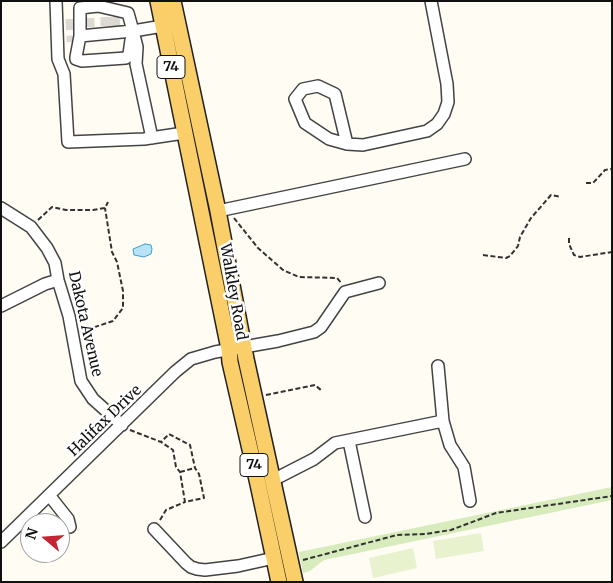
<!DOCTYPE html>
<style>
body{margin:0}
#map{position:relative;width:613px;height:583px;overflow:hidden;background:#fffcf4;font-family:Merriweather,serif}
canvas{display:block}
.frame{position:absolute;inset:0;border:2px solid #101010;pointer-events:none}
.north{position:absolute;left:20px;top:513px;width:50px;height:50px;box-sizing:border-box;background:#fff;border:1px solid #9f9f9f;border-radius:50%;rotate:288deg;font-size:14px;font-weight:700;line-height:20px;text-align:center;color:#101010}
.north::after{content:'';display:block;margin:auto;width:18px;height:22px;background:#c42535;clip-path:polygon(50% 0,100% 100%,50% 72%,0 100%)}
</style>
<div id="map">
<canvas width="613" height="583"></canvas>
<div class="frame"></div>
<div class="north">N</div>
</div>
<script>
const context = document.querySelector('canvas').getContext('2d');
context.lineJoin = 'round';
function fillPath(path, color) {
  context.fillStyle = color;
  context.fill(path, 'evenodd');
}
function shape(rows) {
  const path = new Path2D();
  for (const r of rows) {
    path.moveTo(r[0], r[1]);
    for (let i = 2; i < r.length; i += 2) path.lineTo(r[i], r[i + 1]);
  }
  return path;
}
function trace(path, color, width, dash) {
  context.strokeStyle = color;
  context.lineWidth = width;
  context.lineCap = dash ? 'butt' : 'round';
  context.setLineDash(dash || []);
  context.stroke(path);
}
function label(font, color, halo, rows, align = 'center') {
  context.font = font + ' Merriweather,serif';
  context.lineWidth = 5;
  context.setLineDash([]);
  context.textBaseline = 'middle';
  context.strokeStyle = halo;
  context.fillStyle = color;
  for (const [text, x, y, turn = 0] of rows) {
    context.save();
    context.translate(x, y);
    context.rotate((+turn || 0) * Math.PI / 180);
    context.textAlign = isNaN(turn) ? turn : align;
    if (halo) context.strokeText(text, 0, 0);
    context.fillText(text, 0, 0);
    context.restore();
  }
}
const green = shape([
 [612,487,612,500,324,560,310,571,303,573,299,552]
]);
const pitch = shape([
 [481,533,484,551,436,559,433,541],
 [413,548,417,568,373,578,369,558]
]);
const water = shape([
 [145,244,151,245,152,249,151,254,144,257,134,255,133,249,145,244]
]);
const minorTunnel = shape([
 [106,17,106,26],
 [114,17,115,26],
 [89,18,89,27],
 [71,19,72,42]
]);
const path = shape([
 [586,183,593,183,605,170,612,169],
 [234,218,258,248,283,270,299,277,337,278,342,284],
 [38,220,52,207,66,210,93,210,105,208,108,202],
 [569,238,569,244,574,255,580,257,612,252],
 [483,255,506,258,510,256,518,246,520,237,531,218,551,195,561,197],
 [80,332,113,321,123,308,123,291,117,262,112,252,105,208],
 [266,395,315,385,322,391],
 [130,430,161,442,173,450,176,467,180,472,185,502,204,498,199,474,195,468,190,445,169,434,161,442],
 [180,472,195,468],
 [160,520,166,510,185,502],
 [303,560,397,535,425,534,451,530,496,513,612,496]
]);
const minor = shape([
 [56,1,58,59,64,74,68,142,144,139,184,133],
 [98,1,98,6,128,13,133,31,163,26],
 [98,6,80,8,80,36,133,31],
 [133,31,137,47,136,64,152,138],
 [80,36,76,57,76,59,82,61,126,58,129,54,131,40],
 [347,144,335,94,318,86,303,89,295,99,305,123,329,139,347,144,363,145,427,131,437,124,444,114,448,102,447,84,431,1],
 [1,208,31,227,47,248,55,263,58,280,69,316,81,381,93,399,122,425],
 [218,211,465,159],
 [1,306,45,284,58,280],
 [438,366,443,421,450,445,464,467,470,501],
 [349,441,365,517],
 [273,480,314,459,335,443,443,421],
 [49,495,68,519,70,527],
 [154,529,186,563,191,567,197,569,205,570,238,566,274,558],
 [1,542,175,372,191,359,215,352,278,341,314,332,321,327,345,292,379,283]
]);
const major = shape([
 [158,1,229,349,230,362,258,484,279,582],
 [173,1,218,211,246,359,295,582]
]);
const shields = [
 [171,67,28],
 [254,465,28]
];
const shieldNames = [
 ["74",171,67],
 ["74",254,465]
];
const streetNames = [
 ["Walkley Road",233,292,80],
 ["Dakota Avenue",85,324,77],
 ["Halifax Drive",105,421,-44]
];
fillPath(green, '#d7ebbc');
fillPath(pitch, '#e8f2ce');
fillPath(water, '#b8e3f7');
trace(water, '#3d9ed0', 1);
trace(minorTunnel, '#dbd9d2', 11, [11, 5.5]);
trace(minor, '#434343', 14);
trace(major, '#212121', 18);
trace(path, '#323232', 2, [5, 2.5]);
trace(minor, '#fff', 11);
trace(major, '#face69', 15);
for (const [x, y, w] of shields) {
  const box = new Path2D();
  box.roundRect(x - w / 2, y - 11.5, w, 23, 4);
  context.fillStyle = '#fff';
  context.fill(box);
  trace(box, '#101010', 1);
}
label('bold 14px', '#101010', null, shieldNames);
label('15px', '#101010', '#fff', streetNames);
</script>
